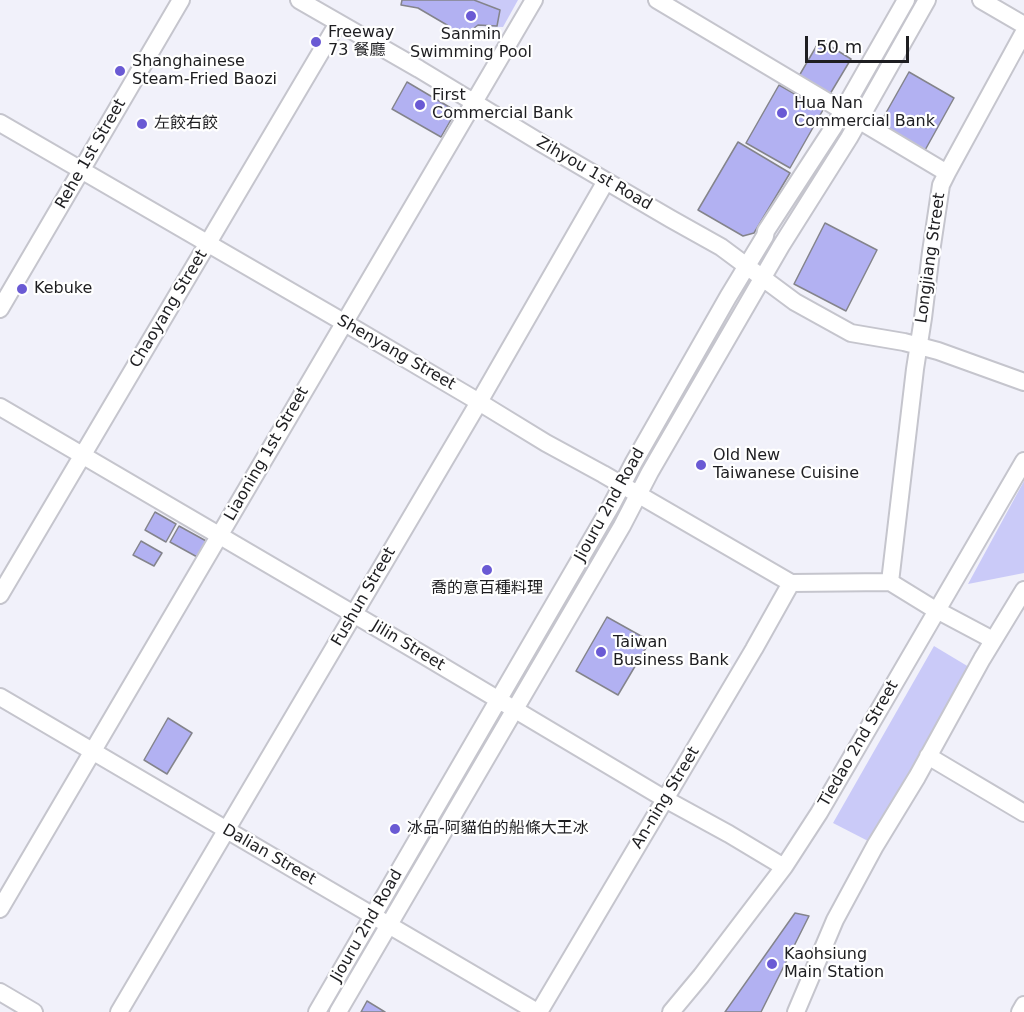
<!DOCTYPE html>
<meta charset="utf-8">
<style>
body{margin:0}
#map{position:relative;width:1024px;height:1012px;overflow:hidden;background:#f1f1fa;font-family:"DejaVu Sans",sans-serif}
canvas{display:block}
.scale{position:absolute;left:805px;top:36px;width:104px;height:27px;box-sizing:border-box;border:3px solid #1e1e21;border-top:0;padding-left:8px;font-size:18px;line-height:21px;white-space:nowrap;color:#1e1e21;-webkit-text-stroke:4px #fff;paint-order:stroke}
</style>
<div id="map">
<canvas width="1024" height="1012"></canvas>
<div class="scale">50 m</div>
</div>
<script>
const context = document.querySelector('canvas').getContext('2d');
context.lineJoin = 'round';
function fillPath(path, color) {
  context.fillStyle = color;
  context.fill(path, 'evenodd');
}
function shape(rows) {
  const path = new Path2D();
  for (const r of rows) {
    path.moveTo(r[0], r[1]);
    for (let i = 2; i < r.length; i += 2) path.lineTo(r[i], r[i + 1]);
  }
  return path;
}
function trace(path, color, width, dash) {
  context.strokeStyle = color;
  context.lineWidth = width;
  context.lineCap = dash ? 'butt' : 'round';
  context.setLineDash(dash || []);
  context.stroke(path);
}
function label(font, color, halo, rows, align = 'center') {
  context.font = font + ' "DejaVu Sans","Noto Sans TC",sans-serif';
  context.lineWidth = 4.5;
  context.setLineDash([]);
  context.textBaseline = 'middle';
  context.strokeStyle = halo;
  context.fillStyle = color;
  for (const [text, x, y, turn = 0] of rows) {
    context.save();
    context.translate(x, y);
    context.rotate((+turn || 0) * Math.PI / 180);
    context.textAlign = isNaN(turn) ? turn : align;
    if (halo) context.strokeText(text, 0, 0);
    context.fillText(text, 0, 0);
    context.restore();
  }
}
const green = shape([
 [402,0,518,0,503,27,447,25,418,8,401,5],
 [1024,481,1024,573,968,584],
 [934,646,969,667,870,842,833,823]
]);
const building = shape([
 [402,0,474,0,500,10,497,26,478,25,459,40,447,25,418,8,401,5,402,0],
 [820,40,851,59,830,94,799,76,820,40],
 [909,72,954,98,924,152,878,127,909,72],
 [407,82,456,111,441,137,392,109,407,82],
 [779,85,823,110,790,168,746,143,779,85],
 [738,142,790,173,754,233,743,236,698,210,738,142],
 [825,223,877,250,846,311,794,284,825,223],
 [155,512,176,524,166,542,145,530,155,512],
 [179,526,208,542,199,558,170,542,179,526],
 [141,541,162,553,154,566,133,555,141,541],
 [607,617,650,641,618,695,576,671,607,617],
 [168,718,192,733,167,774,144,760,168,718],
 [795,913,809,916,761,1012,725,1012,795,913],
 [367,1001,385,1012,361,1012,367,1001]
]);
const minor = shape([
 [299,0,419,69,541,143,671,219,721,247,795,302,851,333,904,342,938,351,1024,382],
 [657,0,947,173,941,185,931,252,923,318,915,369,890,582,791,583],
 [981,0,1024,25],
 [0,123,345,323,479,402,546,443,603,474,791,583],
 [947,173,1024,32],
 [0,309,181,0],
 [0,407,420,653,665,799,729,834,784,867],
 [890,582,929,606,993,640],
 [0,595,338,23],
 [0,697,537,1012],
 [928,756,1024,813],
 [0,909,534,0],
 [0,992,34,1012],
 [119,1012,479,402,606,181],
 [317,1012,611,506,634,462,728,297,765,236,766,231,833,128,906,0],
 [338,1012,622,526,650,472,781,246,849,138,927,0],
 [539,1012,754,649,791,583],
 [671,1012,701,976,784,867,819,813,1024,461],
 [796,1012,835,920,875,846,917,777,982,659,1024,590],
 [1020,1012,1024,1005]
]);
const markers = [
 [471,16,6,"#6a5ad4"],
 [316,42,6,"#6a5ad4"],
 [120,71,6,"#6a5ad4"],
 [420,105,6,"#6a5ad4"],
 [782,113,6,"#6a5ad4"],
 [142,124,6,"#6a5ad4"],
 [22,289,6,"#6a5ad4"],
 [701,465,6,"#6a5ad4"],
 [487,570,6,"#6a5ad4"],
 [601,652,6,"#6a5ad4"],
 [395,829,6,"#6a5ad4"],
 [772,964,6,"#6a5ad4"]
];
const poiNames = [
 ["Freeway",328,33],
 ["73 餐廳",328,51],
 ["Sanmin",471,35,"center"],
 ["Swimming Pool",471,53,"center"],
 ["Shanghainese",132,62],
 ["Steam-Fried Baozi",132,80],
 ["First",432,96],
 ["Commercial Bank",432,114],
 ["Hua Nan",794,104],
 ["Commercial Bank",794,122],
 ["左餃右餃",154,124],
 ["Kebuke",34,289],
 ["Old New",713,456],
 ["Taiwanese Cuisine",713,474],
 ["喬的意百種料理",487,589,"center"],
 ["Taiwan",613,643],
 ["Business Bank",613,661],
 ["冰品-阿貓伯的船條大王冰",407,829],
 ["Kaohsiung",784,955],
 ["Main Station",784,973]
];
const streetNames = [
 ["Rehe 1st Street",91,154,-60],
 ["Zihyou 1st Road",594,174,30],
 ["Longjiang Street",931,258,-82],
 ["Chaoyang Street",169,309,-59],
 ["Shenyang Street",396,353,30],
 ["Liaoning 1st Street",267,454,-60],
 ["Jiouru 2nd Road",610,505,-61],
 ["Fushun Street",364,597,-60],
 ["Jilin Street",408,646,31],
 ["Tiedao 2nd Street",859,744,-60],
 ["An-ning Street",666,798,-59],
 ["Dalian Street",269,855,30],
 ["Jiouru 2nd Road",367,926,-60]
];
fillPath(green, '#cacaf8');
fillPath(building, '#b2b1f2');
trace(building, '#84848b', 1.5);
trace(minor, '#c5c5cd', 20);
trace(minor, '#fff', 16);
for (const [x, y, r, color] of markers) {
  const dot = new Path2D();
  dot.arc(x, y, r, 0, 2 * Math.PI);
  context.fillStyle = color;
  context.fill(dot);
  trace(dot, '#fff', 2);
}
label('16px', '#1e1e21', '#fff', poiNames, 'left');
label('16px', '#1e1e21', '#fff', streetNames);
</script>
